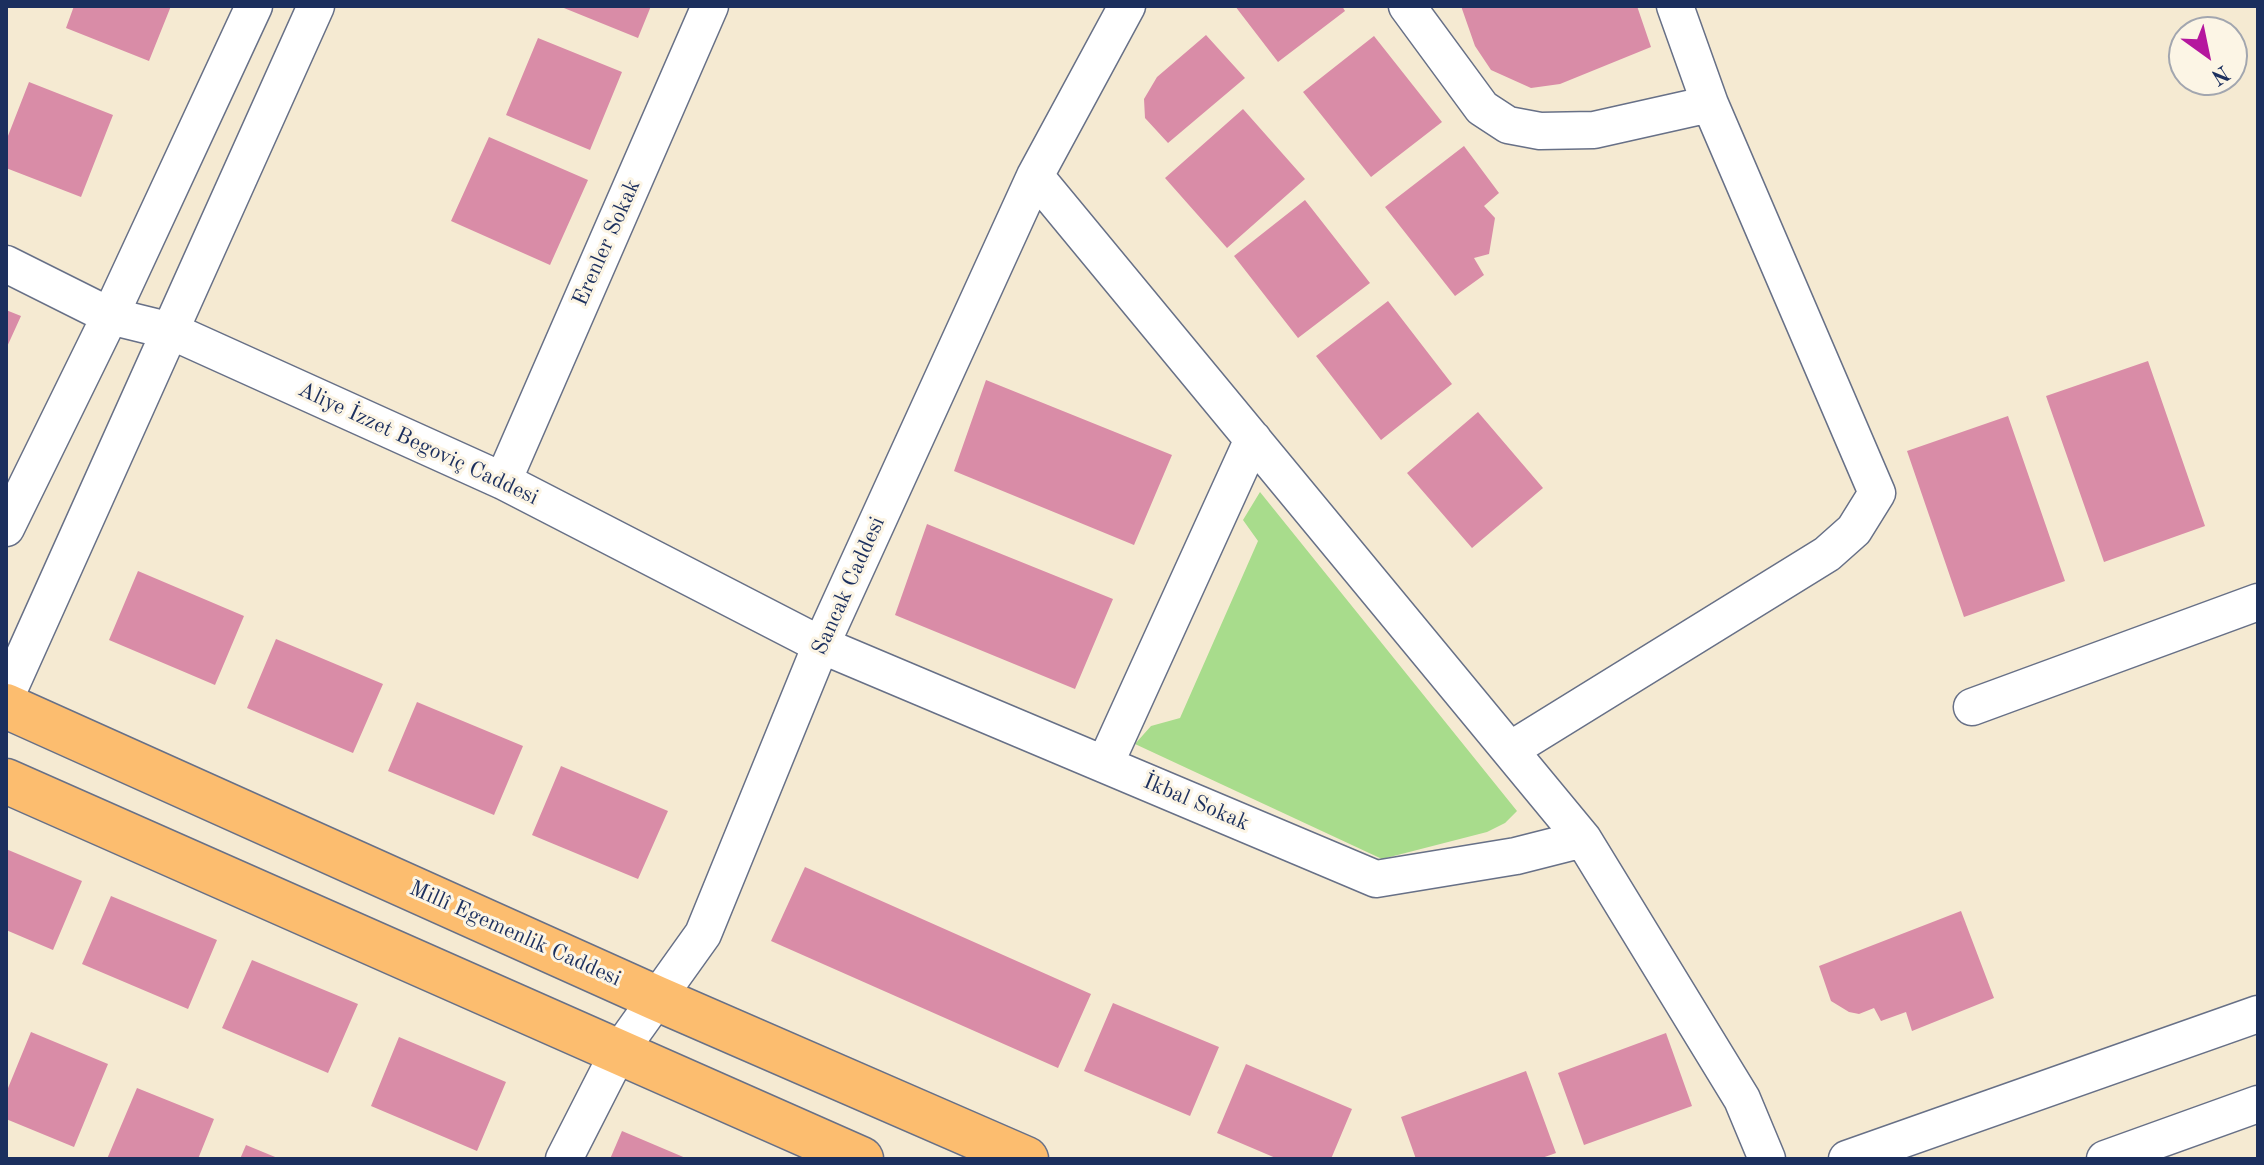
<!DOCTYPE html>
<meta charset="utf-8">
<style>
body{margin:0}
#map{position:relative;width:2264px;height:1165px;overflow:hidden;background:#f5ead2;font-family:"Old Standard TT",serif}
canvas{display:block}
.frame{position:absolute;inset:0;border:8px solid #1b2f5e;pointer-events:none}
.north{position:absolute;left:2168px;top:16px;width:80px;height:80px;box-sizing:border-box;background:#fcf5e5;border:2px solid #a2a6af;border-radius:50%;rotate:147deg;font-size:22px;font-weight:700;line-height:32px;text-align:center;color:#1b2f5e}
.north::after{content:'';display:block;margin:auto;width:28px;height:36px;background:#b5179e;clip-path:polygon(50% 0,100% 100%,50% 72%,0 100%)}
</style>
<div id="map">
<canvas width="2264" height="1165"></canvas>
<div class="frame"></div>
<div class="north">N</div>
</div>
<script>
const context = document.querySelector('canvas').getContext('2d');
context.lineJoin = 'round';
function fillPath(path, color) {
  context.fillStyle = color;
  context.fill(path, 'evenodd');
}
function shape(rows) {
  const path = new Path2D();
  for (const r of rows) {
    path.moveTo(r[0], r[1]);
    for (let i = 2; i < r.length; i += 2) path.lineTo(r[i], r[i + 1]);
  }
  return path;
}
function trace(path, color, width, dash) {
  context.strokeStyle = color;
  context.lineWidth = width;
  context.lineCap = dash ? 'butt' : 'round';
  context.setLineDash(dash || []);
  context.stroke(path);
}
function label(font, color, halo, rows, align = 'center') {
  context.font = font + ' "Old Standard TT",serif';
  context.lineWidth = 6;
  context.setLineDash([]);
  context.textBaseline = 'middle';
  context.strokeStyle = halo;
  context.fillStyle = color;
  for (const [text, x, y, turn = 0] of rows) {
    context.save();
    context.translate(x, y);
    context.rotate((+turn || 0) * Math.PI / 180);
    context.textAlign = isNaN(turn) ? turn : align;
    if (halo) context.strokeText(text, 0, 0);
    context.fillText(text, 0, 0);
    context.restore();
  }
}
const green = shape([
 [1260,492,1517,811,1505,823,1487,832,1382,859,1135,744,1151,726,1180,718,1258,541,1243,520]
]);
const building = shape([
 [74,6,171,6,149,61,66,28],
 [559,6,651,6,638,38],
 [1235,6,1342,6,1345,11,1278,62],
 [1461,6,1637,6,1651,47,1560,84,1531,88,1491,70,1475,46],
 [1206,35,1245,78,1168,143,1145,118,1144,99,1157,77],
 [1374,36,1442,122,1371,177,1303,92],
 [538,38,622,72,590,150,506,115],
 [29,82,113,115,81,197,6,168,6,141],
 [1243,109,1305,179,1227,248,1165,178],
 [489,137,588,180,550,265,451,221],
 [1464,146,1499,193,1484,206,1495,218,1489,254,1474,258,1484,275,1455,296,1385,207],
 [1305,200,1370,283,1298,338,1234,256],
 [1388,301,1452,384,1381,440,1316,356],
 [6,310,21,316,6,349],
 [2148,361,2205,526,2104,562,2046,396],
 [986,380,1172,455,1134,545,954,471],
 [1478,412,1543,488,1472,548,1407,473],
 [2008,416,2065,581,1964,617,1907,451],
 [927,524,1113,599,1075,689,895,615],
 [138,571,244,616,215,685,109,640],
 [276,639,383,684,353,753,247,708],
 [417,702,523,746,494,815,388,771],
 [561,766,668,811,638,879,532,835],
 [6,849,82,881,53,950,6,930],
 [805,867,1091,994,1058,1068,771,941],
 [111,896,217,940,188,1009,82,964],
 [1961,911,1994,998,1912,1031,1906,1012,1881,1021,1874,1008,1859,1014,1849,1012,1831,1001,1819,966],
 [252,960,358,1004,328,1073,222,1028],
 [1113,1003,1219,1047,1190,1116,1084,1071],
 [31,1032,108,1064,74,1147,6,1119,6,1093],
 [1666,1033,1692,1106,1584,1145,1558,1073],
 [399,1037,506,1082,477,1151,371,1106],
 [1246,1064,1352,1109,1331,1159,1278,1159,1217,1133],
 [1526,1071,1556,1153,1539,1159,1416,1159,1401,1117],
 [137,1088,214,1119,198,1159,107,1159],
 [622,1131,688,1159,610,1159],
 [246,1145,280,1159,240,1159]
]);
const minor = shape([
 [1407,6,1482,108,1508,125,1540,131,1594,130,1710,104],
 [1035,176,1583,839,1742,1099,1767,1159],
 [6,264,110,316,171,331,503,481,821,645,1376,879,1516,856,1583,839],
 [503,481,710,6],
 [6,528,110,316,254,6],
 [6,696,316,6],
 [1972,707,2258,602],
 [1510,750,1827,554,1854,530,1877,493,1710,104,1675,6],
 [1105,764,1253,439],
 [564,1159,618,1053,703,934,821,645,1035,176,1127,6],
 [1847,1159,2258,1014],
 [2105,1159,2258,1104]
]);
const major = shape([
 [6,706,656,998,1026,1159],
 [6,781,861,1159]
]);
const streetNames = [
 ["Erenler Sokak",607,243,-66],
 ["Aliye İzzet Begoviç Caddesi",418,444,25],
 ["Sancak Caddesi",849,586,-66],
 ["İkbal Sokak",1196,803,23],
 ["Millî Egemenlik Caddesi",515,934,24]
];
fillPath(green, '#a8dc8c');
fillPath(building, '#d98ca7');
trace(minor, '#677087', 39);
trace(major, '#677087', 47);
trace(minor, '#fff', 36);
trace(major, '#fcbd6f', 44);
label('22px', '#1b2f5e', '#fcf5e5', streetNames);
</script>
